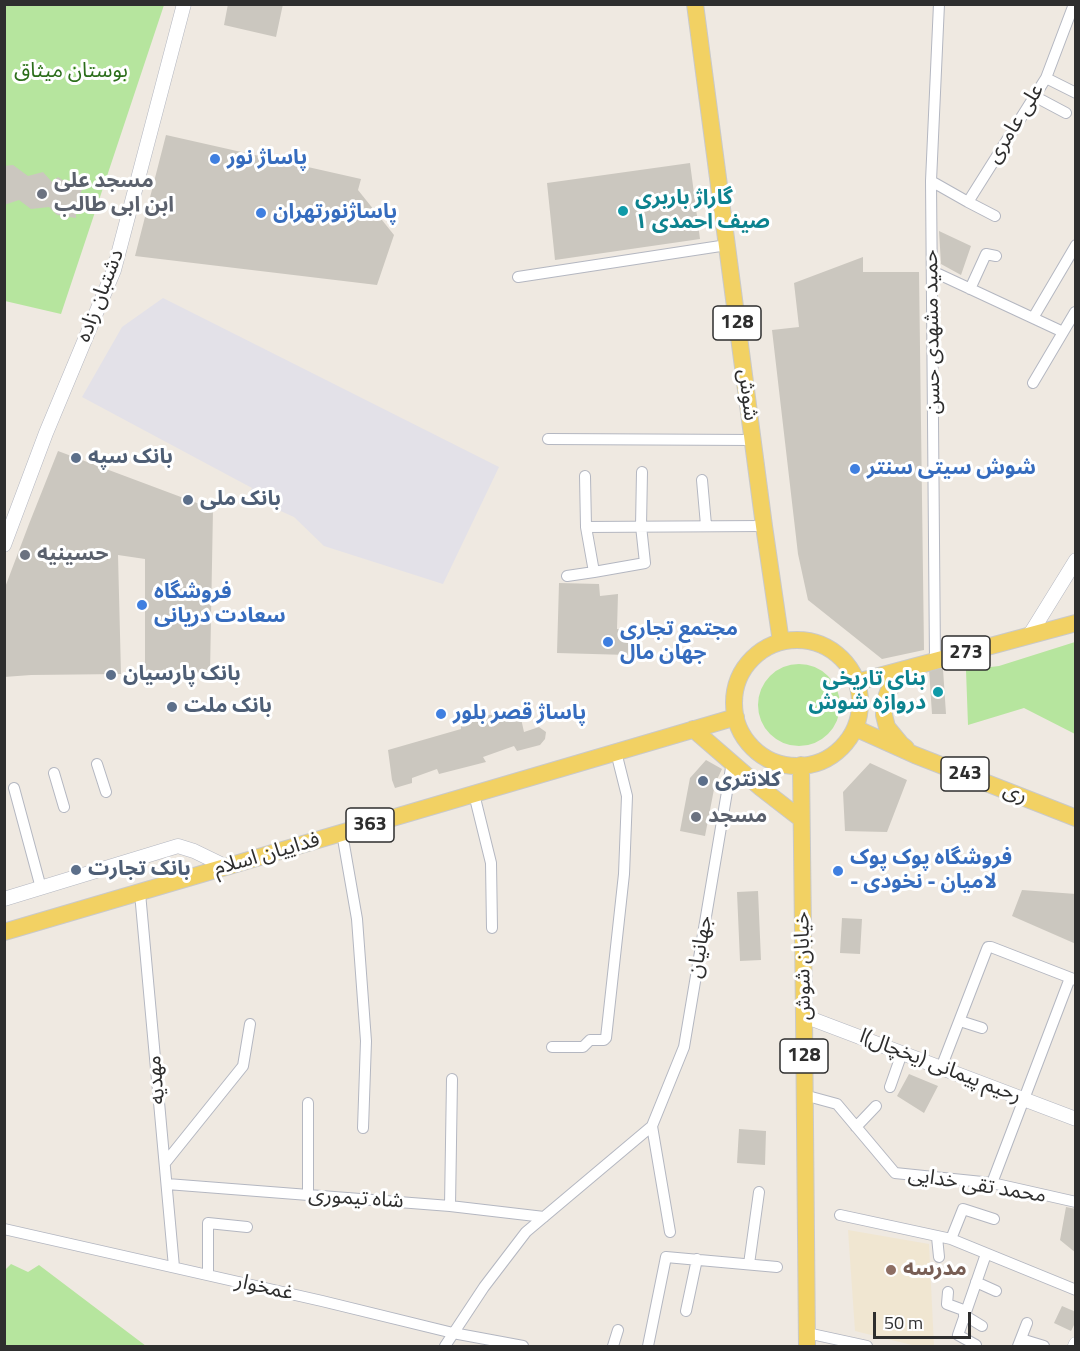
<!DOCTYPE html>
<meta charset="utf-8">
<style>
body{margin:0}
#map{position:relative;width:1080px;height:1351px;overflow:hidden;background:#efe9e1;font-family:"Titillium Web",sans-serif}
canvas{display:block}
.frame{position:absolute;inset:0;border:6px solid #2e2e2e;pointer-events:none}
.scale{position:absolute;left:873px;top:1312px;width:98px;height:27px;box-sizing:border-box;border:3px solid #2e2e2e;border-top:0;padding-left:8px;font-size:18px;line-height:21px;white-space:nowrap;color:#2e2e2e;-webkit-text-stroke:4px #fff;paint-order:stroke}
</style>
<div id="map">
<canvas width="1080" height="1351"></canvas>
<div class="frame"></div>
<div class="scale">50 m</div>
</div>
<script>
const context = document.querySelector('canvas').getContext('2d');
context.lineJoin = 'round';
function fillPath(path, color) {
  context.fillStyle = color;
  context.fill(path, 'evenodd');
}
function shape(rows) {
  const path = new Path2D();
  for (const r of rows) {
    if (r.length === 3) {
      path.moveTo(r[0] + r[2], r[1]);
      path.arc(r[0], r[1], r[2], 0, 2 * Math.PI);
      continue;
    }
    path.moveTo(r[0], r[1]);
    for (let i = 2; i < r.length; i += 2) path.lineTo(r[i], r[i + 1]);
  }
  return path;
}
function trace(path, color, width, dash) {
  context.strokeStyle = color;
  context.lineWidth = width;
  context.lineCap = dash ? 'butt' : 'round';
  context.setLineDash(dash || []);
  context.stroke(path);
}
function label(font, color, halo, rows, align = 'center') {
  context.font = font + ' "Titillium Web","Noto Sans Arabic",sans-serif';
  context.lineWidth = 6;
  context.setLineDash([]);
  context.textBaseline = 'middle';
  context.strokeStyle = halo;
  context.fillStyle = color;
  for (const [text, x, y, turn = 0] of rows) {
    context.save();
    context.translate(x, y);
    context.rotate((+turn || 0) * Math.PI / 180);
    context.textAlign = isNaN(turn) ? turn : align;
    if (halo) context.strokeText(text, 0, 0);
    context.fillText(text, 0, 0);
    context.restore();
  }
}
const industrial = shape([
 [163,298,499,467,443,584,324,546,294,517,247,496,252,488,82,397,122,327]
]);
const education = shape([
 [848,1230,929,1244,934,1346,916,1346,855,1331]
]);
const green = shape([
 [5,5,164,5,61,314,5,301],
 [1075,642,1075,734,1024,708,968,725,966,670,999,666],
 [799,705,41],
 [11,1264,28,1272,39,1265,146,1346,5,1346,5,1270]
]);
const building = shape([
 [228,4,283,4,276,37,224,25],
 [166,135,361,179,358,190,394,235,377,285,135,256],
 [690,163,700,239,555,260,547,183],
 [13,165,28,176,43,172,52,182,58,177,66,182,74,181,74,188,82,190,79,197,84,200,80,209,76,207,76,218,57,215,49,207,31,209,19,200,4,205,4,166],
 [939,231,971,246,961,275,941,264],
 [863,257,863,272,919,272,924,650,882,659,808,600,798,554,772,330,799,327,794,283],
 [58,451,213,509,210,673,145,671,145,559,118,555,121,674,31,675,4,677,4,590,29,524],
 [559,583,599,584,600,596,618,594,617,629,629,630,628,655,557,653],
 [929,669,943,669,946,714,932,714],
 [520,714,524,732,539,727,546,732,545,739,540,745,517,751,514,746,483,757,486,762,439,774,437,769,412,778,412,783,395,788,392,780,388,750,461,729,461,722,485,715],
 [706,760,722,769,715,784,705,836,680,831,690,778],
 [870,763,907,780,887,832,845,831,843,792],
 [1022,890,1076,894,1076,944,1012,916],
 [758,891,761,960,740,961,737,892],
 [842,918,862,919,860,954,840,953],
 [909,1074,938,1086,924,1113,897,1096],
 [739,1129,766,1131,765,1165,737,1163],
 [1066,1207,1076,1209,1076,1253,1060,1240],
 [1062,1306,1076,1312,1076,1321,1071,1331,1054,1323]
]);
const minor = shape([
 [1046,78,1076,93],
 [1034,96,1066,113],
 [931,181,968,202,1046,78,1074,4],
 [968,202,995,216],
 [932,271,1033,318,1076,245],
 [518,277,727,245],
 [970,289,986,254,996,256],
 [1033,318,1063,332],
 [1033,383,1075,312],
 [548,439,752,440],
 [585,476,586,527,594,572,645,563,641,526,642,472],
 [702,480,706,525],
 [586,527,764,526],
 [567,576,594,572],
 [935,661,931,181,939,4],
 [97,764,106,792],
 [54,773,64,807],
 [14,788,41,888],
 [474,794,491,863,492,928],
 [342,833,357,919,366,1041,363,1128],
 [140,893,174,1267],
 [960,1021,982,1028],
 [552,1047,583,1047,590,1040,604,1040,606,1038,624,874,627,796,616,752],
 [941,1068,987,949,988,947,991,947,1076,980],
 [890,1087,902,1053],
 [804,1095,837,1104,895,1173,992,1183,1076,1202],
 [652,1126,670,1232],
 [856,1127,876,1106],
 [165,1163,243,1066,250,1024],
 [992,1183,1070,978],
 [167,1184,450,1206,544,1217],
 [308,1195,308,1103],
 [450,1206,452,1079],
 [840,1215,951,1239,1076,1290],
 [4,1229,322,1301,453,1333,523,1346],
 [937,1237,939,1257],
 [951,1239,963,1209,994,1219],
 [749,1264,759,1192],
 [208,1275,208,1223,247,1227],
 [976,1282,996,1291],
 [948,1292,947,1304,966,1311],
 [686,1311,697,1259],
 [964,1315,982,1326],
 [807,1333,867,1346],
 [1021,1339,1044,1346],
 [976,1345,958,1335,986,1254],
 [445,1346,484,1287,526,1232,652,1126,684,1047,732,762],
 [613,1346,618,1330],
 [648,1346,666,1257,777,1267],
 [1018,1346,1027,1323]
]);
const tertiary = shape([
 [4,545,46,433,114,270,184,4],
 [1029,636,1076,560],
 [4,899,178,846,194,851,227,867],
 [804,1016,1076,1119],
 [1075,1346,1076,1344]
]);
const primary = shape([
 [695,4,764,526,781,642],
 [797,703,63],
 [857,682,1076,623],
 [855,728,915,755,1076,818],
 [693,729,761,788,801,819],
 [906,748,901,744,887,727,884,715,884,703,888,692,895,682,911,669],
 [801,765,804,1016,807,1346],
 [4,932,736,717]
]);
const markers = [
 [215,159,6,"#3f7fe0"],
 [42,194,6,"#6b7280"],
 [623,211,6,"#0f9aa8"],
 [261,213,6,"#3f7fe0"],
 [76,458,6,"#5c6f8a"],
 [855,469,6,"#3f7fe0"],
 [188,500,6,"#5c6f8a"],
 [25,555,6,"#6b7280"],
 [142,605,6,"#3f7fe0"],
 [608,642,6,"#3f7fe0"],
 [111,675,6,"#5c6f8a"],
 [938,692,6,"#0f9aa8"],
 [172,707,6,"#5c6f8a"],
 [441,714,6,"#3f7fe0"],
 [703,781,6,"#5c6f8a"],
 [696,817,6,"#6b7280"],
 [76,870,6,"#5c6f8a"],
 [838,871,6,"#3f7fe0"],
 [891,1270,6,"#8d6e63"]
];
const shields = [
 [737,323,48],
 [966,653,48],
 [965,774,48],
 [370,825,48],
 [804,1056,48]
];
const shieldNames = [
 ["128",737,323],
 ["273",966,653],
 ["243",965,774],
 ["363",370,825],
 ["128",804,1056]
];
const parkNames = [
 ["بوستان میثاق",71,72]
];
const streetNames = [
 ["علی عامری",1016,124,-58],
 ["دشتبان زاده",101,296,-69],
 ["حمید مشهدی حسن",933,332,-91],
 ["شوش",747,395,83],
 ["ری",1015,794,21],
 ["فداییان اسلام",267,855,-16],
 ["جهانیان",701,947,-80],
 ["خیابان شوش",804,966,-91],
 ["رحیم پیمانی (یخچال)ا",940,1067,21],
 ["مهدیه",157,1080,-95],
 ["محمد تقی خدایی",977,1186,9],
 ["شاه تیموری",356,1199,4],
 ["غمخوار",264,1288,13]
];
const shopNames = [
 ["پاساژ نور",227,159],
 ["پاساژنورتهران",273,213],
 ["شوش سیتی سنتر",867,469],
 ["فروشگاه",154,593],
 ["سعادت دریانی",154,617],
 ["مجتمع تجاری",620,630],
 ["جهان مال",620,654],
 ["پاساژ قصر بلور",453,714],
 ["فروشگاه پوک پوک",850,859],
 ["- لاميان - نخودی",850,883]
];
const worshipNames = [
 ["مسجد علی",54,182],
 ["ابن ابی طالب",54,206],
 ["حسینیه",37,555],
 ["مسجد",708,817]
];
const cultureNames = [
 ["گاراژ باربری",635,199],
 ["صیف احمدی ۱",635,223],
 ["بنای تاریخی",926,680,"right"],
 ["دروازه شوش",926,704,"right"]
];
const serviceNames = [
 ["بانک سپه",88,458],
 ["بانک ملی",200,500],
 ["بانک پارسیان",123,675],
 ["بانک ملت",184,707],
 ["کلانتری",715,781],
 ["بانک تجارت",88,870]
];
const educationNames = [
 ["مدرسه",903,1270]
];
fillPath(industrial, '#e3e1e8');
fillPath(education, '#f0e6d1');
fillPath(green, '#b6e59e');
fillPath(building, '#cbc7bf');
trace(minor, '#b4b7c1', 12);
trace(tertiary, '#b4b7c1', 15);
trace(primary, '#c9c9c9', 18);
trace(minor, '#fff', 10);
trace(tertiary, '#fff', 14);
trace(primary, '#f2d163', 16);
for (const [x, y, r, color] of markers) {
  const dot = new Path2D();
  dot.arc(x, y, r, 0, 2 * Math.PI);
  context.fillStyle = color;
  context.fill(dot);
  trace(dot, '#fff', 2);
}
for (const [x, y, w] of shields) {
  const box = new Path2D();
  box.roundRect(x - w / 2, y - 17, w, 34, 4.5);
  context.fillStyle = '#fff';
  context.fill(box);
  trace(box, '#2e2e2e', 1.5);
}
label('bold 20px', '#2e2e2e', null, shieldNames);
label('21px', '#2c6e1b', '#fff', parkNames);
label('21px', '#2e2e2e', '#fff', streetNames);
label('bold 21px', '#366cbe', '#fff', shopNames, 'left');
label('bold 21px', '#5b616d', '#fff', worshipNames, 'left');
label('bold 21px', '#0d838f', '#fff', cultureNames, 'left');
label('bold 21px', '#4e5e75', '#fff', serviceNames, 'left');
label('bold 21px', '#785e54', '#fff', educationNames, 'left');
</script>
